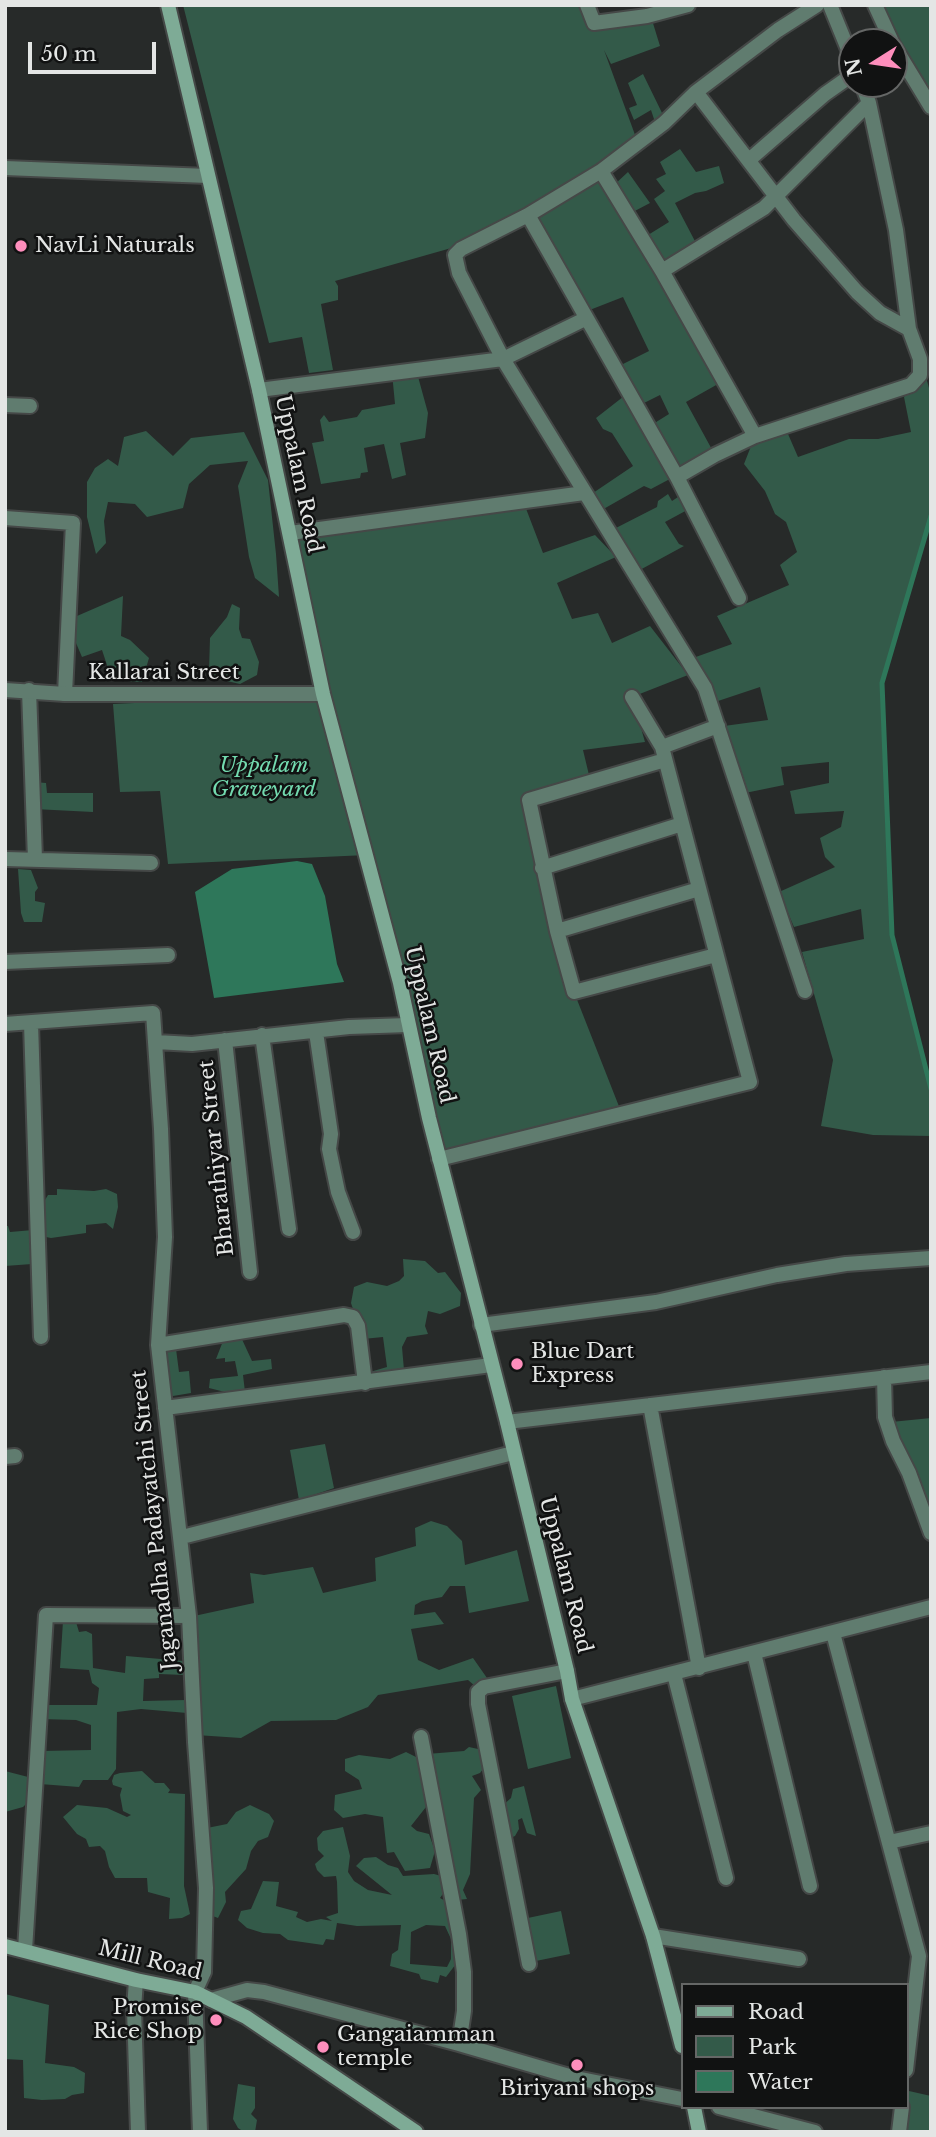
<!DOCTYPE html>
<style>
body{margin:0}
#map{position:relative;width:936px;height:2137px;overflow:hidden;background:#272a29;font-family:"Libre Baskerville",serif}
canvas{display:block}
.frame{position:absolute;inset:0;border:7px solid #e4e6e5;pointer-events:none}
.legend{position:absolute;left:681px;top:1983px;width:228px;height:126px;box-sizing:border-box;background:#111212;border:2px solid #656766;margin:0;padding:9px 12px;list-style:none;font-size:21px;color:#e4e6e5}
.legend li{display:flex;align-items:center;gap:14px;height:35px}
.legend b{width:35px;border:2px solid #656766}
.north{position:absolute;left:838px;top:28px;width:70px;height:70px;box-sizing:border-box;background:#111212;border:2px solid #656766;border-radius:50%;rotate:258deg;font-size:19px;font-weight:700;line-height:28px;text-align:center;color:#e4e6e5}
.north::after{content:'';display:block;margin:auto;width:24px;height:32px;background:#fe8ebc;clip-path:polygon(50% 0,100% 100%,50% 72%,0 100%)}
.scale{position:absolute;left:28px;top:42px;width:128px;height:32px;box-sizing:border-box;border:4px solid #e4e6e5;border-top:0;padding-left:9px;font-size:21px;line-height:24px;white-space:nowrap;color:#e4e6e5;-webkit-text-stroke:5px #111212;paint-order:stroke}
</style>
<div id="map">
<canvas width="936" height="2137"></canvas>
<div class="frame"></div>
<ul class="legend">
<li><b style="height:9px;background:#7eab96"></b>Road</li>
<li><b style="height:19px;background:#335a49"></b>Park</li>
<li><b style="height:19px;background:#2e775a"></b>Water</li>
</ul>
<div class="north">N</div>
<div class="scale">50 m</div>
</div>
<script>
const context = document.querySelector('canvas').getContext('2d');
context.lineJoin = 'round';
function fillPath(path, color) {
  context.fillStyle = color;
  context.fill(path, 'evenodd');
}
function shape(rows) {
  const path = new Path2D();
  for (const r of rows) {
    path.moveTo(r[0], r[1]);
    for (let i = 2; i < r.length; i += 2) path.lineTo(r[i], r[i + 1]);
  }
  return path;
}
function trace(path, color, width, dash) {
  context.strokeStyle = color;
  context.lineWidth = width;
  context.lineCap = dash ? 'butt' : 'round';
  context.setLineDash(dash || []);
  context.stroke(path);
}
function label(font, color, halo, rows, align = 'center') {
  context.font = font + ' "Libre Baskerville",serif';
  context.lineWidth = 5;
  context.setLineDash([]);
  context.textBaseline = 'middle';
  context.strokeStyle = halo;
  context.fillStyle = color;
  for (const [text, x, y, turn = 0] of rows) {
    context.save();
    context.translate(x, y);
    context.rotate((+turn || 0) * Math.PI / 180);
    context.textAlign = isNaN(turn) ? turn : align;
    if (halo) context.strokeText(text, 0, 0);
    context.fillText(text, 0, 0);
    context.restore();
  }
}
const green = shape([
 [183,5,587,5,594,23,652,20,660,46,611,64,604,50,638,143,600,171,718,384,686,402,715,455,651,489,644,486,600,511,593,493,633,466,612,433,603,429,596,418,628,393,617,374,621,365,649,351,623,297,582,313,528,215,476,241,335,281,338,286,338,300,321,304,333,370,309,373,302,337,269,343],
 [660,395,669,414,653,424,636,407],
 [877,5,931,5,931,106],
 [643,74,664,117,656,125,651,110,634,120,629,108,637,105,628,83],
 [680,149,696,172,719,166,724,183,706,191,695,193,675,203,697,245,662,271,643,241,648,235,669,222,654,199,665,191,656,179,666,174,660,162],
 [628,172,650,203,631,213,614,185],
 [392,373,417,373,428,413,425,438,400,443,406,475,392,479,384,444,364,448,368,472,361,473,360,478,321,484,312,443,324,441,320,420,324,415,329,422,357,417,362,410,395,404],
 [925,374,931,395,931,516,882,683,892,935,931,1089,931,1136,873,1135,821,1126,833,1060,802,952,864,939,861,909,794,927,779,892,835,867,825,857,820,838,841,827,844,811,795,814,790,791,829,783,829,762,781,767,784,785,745,793,724,726,768,720,760,687,715,702,693,658,732,644,717,616,789,585,780,565,797,552,786,522,775,514,765,491,744,464,755,436,788,434,798,457,849,439,878,439,911,432,904,397,911,385],
 [146,431,173,456,191,438,244,432,268,480,276,554,279,597,255,578,249,557,238,486,248,461,210,465,189,484,183,508,147,517,135,504,108,502,104,521,106,543,96,554,87,517,87,482,95,468,108,459,118,466,124,437],
 [668,494,672,501,681,495,689,509,665,522,679,544,684,546,638,571,612,530,657,507,658,501],
 [525,506,543,553,595,535,616,557,557,583,572,619,598,613,612,643,650,626,688,675,632,697,645,742,583,750,589,775,529,800,574,992,622,1114,439,1159,367,855,168,864,160,791,120,792,113,704,327,694,290,533],
 [123,596,121,636,130,640,149,658,142,682,112,680,102,650,82,657,73,636,77,616],
 [232,604,240,608,239,629,242,638,250,639,259,662,257,675,240,684,218,679,209,671,210,638,227,617],
 [34,782,46,783,47,793,93,793,93,812,34,809],
 [18,869,31,870,38,888,35,892,35,901,45,903,42,922,24,922,21,913],
 [57,1189,94,1191,106,1189,117,1194,118,1207,113,1229,106,1223,86,1225,86,1233,51,1238,41,1236,42,1205,48,1195,57,1195],
 [5,1226,8,1226,10,1232,33,1230,32,1264,5,1266],
 [403,1259,425,1261,438,1273,445,1272,461,1293,460,1306,440,1314,428,1311,425,1326,428,1334,407,1337,402,1347,404,1370,372,1376,370,1372,387,1367,383,1337,363,1339,351,1303,354,1287,367,1282,387,1286,399,1281,404,1276],
 [240,1335,252,1361,271,1359,272,1369,243,1375,245,1392,229,1393,209,1388,210,1379,238,1376,235,1361,225,1362,225,1358,216,1359,223,1341],
 [176,1349,179,1372,189,1371,191,1393,167,1397,162,1353],
 [931,1418,931,1532,891,1422],
 [325,1444,334,1488,299,1500,290,1450],
 [431,1521,447,1526,462,1541,465,1565,517,1550,529,1601,469,1613,465,1586,450,1586,442,1597,422,1601,415,1605,414,1615,435,1612,444,1624,411,1629,418,1660,439,1670,473,1658,487,1678,475,1686,468,1680,378,1695,368,1707,336,1720,271,1721,241,1738,196,1735,194,1616,254,1603,250,1573,264,1575,313,1567,323,1593,376,1581,375,1558,416,1546,415,1528],
 [63,1621,76,1622,79,1632,86,1631,92,1634,93,1668,125,1673,126,1656,184,1661,184,1675,159,1674,159,1678,144,1679,143,1701,187,1700,187,1713,141,1709,117,1712,116,1769,108,1780,83,1780,79,1787,40,1784,41,1751,91,1750,91,1725,76,1720,41,1719,42,1705,97,1705,99,1688,92,1683,89,1670,60,1668],
 [556,1686,571,1758,528,1769,512,1696],
 [469,1747,478,1749,486,1765,480,1773,472,1776,481,1790,474,1798,470,1874,463,1890,467,1899,457,1900,427,1754,464,1751],
 [406,1752,416,1757,423,1773,426,1807,411,1826,417,1831,429,1834,435,1851,430,1868,405,1871,394,1852,387,1853,383,1817,365,1814,343,1818,334,1810,335,1795,362,1789,359,1780,345,1771,345,1759,359,1755,390,1759],
 [5,1771,32,1778,28,1802,23,1807,5,1812],
 [142,1771,155,1783,164,1783,170,1790,168,1793,185,1794,184,1886,190,1914,182,1918,169,1919,170,1898,148,1892,147,1878,115,1878,109,1867,105,1851,100,1846,89,1847,86,1839,77,1834,63,1817,77,1805,107,1808,127,1817,131,1815,123,1811,120,1795,122,1788,113,1785,112,1781,114,1775,120,1773],
 [524,1786,536,1836,527,1833,522,1818,518,1820,519,1829,515,1836,508,1839,501,1807,511,1798,513,1789],
 [250,1805,269,1814,274,1821,268,1837,258,1841,251,1851,246,1869,225,1892,226,1902,218,1918,210,1915,207,1828,227,1824,236,1812],
 [343,1827,350,1856,348,1872,354,1881,368,1890,392,1895,356,1866,364,1858,376,1857,388,1865,398,1868,403,1876,434,1874,445,1877,447,1888,440,1898,451,1904,459,1960,446,1977,440,1975,438,1983,421,1979,419,1974,390,1966,392,1954,398,1950,401,1925,357,1926,337,1923,334,1940,326,1939,323,1945,288,1940,280,1934,263,1933,247,1928,238,1920,241,1911,251,1909,263,1881,279,1882,276,1906,298,1912,296,1917,307,1922,321,1919,332,1921,326,1917,338,1913,337,1882,336,1876,324,1877,317,1870,315,1864,324,1856,318,1850,317,1838,323,1831],
 [426,1925,445,1926,451,1939,451,1959,447,1967,410,1964,411,1932],
 [561,1911,570,1954,531,1962,523,1919],
 [5,1994,49,2005,45,2063,74,2067,85,2073,84,2093,72,2095,65,2099,42,2100,24,2098,23,2060,5,2059],
 [238,2084,255,2087,255,2108,251,2114,257,2120,255,2132,244,2132,238,2128,233,2119],
 [909,2091,931,2096,931,2132,905,2132]
]);
const water = shape([
 [297,861,312,864,325,896,337,964,344,982,214,998,195,892,232,869]
]);
const stream = shape([
 [931,516,882,683,892,935,931,1089]
]);
const minor = shape([
 [587,5,594,23,647,16,688,5],
 [830,5,852,59],
 [875,5,892,42],
 [894,46,931,107],
 [696,92,794,220,857,292,880,313,909,329],
 [749,160,825,94,852,75],
 [5,168,208,176],
 [601,171,662,271,755,436],
 [528,215,677,477,739,598],
 [662,271,764,208,869,103],
 [259,390,503,359,585,319],
 [5,405,30,406],
 [677,477,715,455,755,436,911,385,920,375,920,359,909,329,896,230,869,103,862,84],
 [5,518,73,523,65,694],
 [290,533,584,493],
 [29,690,35,859],
 [662,747,718,726],
 [665,760,529,800,557,931,574,992,716,955],
 [5,859,151,863],
 [542,868,682,824],
 [557,931,699,889],
 [5,962,168,955],
 [805,991,705,688,503,359,459,273,455,255,461,249,528,215,601,171,664,123,696,92,778,30,817,5],
 [31,1023,41,1337],
 [5,1024,153,1013,161,1129,165,1237,158,1345,189,1616,195,1742,206,1888,204,1972,195,1992,200,2132],
 [316,1032,331,1134,329,1149,338,1192,353,1232],
 [262,1035,289,1229],
 [225,1040,250,1272],
 [156,1042,192,1044,349,1027,408,1025],
 [439,1159,750,1082,662,747,632,697],
 [481,1325,656,1302,777,1275,846,1264,931,1258],
 [158,1345,344,1315,353,1317,358,1326,365,1383],
 [884,1377,885,1417,893,1441,909,1473,931,1533],
 [650,1405,699,1668],
 [165,1408,491,1365],
 [507,1422,931,1372],
 [5,1457,15,1456],
 [182,1537,513,1453],
 [833,1633,919,1956,906,2070],
 [754,1653,810,1886],
 [674,1674,726,1878],
 [572,1699,931,1607],
 [421,1737,459,1934,464,1972,464,2011,459,2044],
 [889,1842,931,1833],
 [653,1936,799,1959],
 [25,1950,46,1615,189,1616],
 [529,1964,478,1704,478,1692,484,1687,567,1671],
 [136,1980,134,2009,138,2132],
 [211,2000,247,1990,264,1992,459,2044,576,2078,682,2099],
 [719,2107,815,2132],
 [899,2132,902,2107]
]);
const tertiary = shape([
 [5,690,65,694,323,694]
]);
const secondary = shape([
 [168,5,259,390,323,694,400,983,429,1118,507,1422,567,1671,572,1699,653,1936,682,2046],
 [5,1946,136,1980,195,1992,246,2017,416,2132],
 [694,2107,699,2132]
]);
const markers = [
 [21,246,7,"#fe8ebc"],
 [517,1364,7,"#fe8ebc"],
 [216,2020,7,"#fe8ebc"],
 [323,2047,7,"#fe8ebc"],
 [577,2065,7,"#fe8ebc"]
];
const poiNames = [
 ["NavLi Naturals",35,246],
 ["Blue Dart",531,1352],
 ["Express",531,1376],
 ["Promise",202,2008,"right"],
 ["Rice Shop",202,2032,"right"],
 ["Gangaiamman",337,2035],
 ["temple",337,2059],
 ["Biriyani shops",577,2089,"center"]
];
const streetNames = [
 ["Uppalam Road",298,474,78],
 ["Kallarai Street",164,673],
 ["Uppalam Road",429,1025,77],
 ["Bharathiyar Street",217,1158,-96],
 ["Jaganadha Padayatchi Street",155,1520,-96],
 ["Uppalam Road",565,1575,76],
 ["Mill Road",150,1961,14]
];
const parkNames = [
 ["Uppalam",264,766],
 ["Graveyard",264,790]
];
fillPath(green, '#335a49');
fillPath(water, '#2e775a');
trace(stream, '#2e775a', 5);
trace(minor, '#454847', 18);
trace(tertiary, '#454847', 18);
trace(secondary, '#454847', 18);
trace(minor, '#607c6f', 14);
trace(tertiary, '#607c6f', 14);
trace(secondary, '#7eab96', 14);
for (const [x, y, r, color] of markers) {
  const dot = new Path2D();
  dot.arc(x, y, r, 0, 2 * Math.PI);
  context.fillStyle = color;
  context.fill(dot);
  trace(dot, '#111212', 2.5);
}
label('21px', '#e4e6e5', '#111212', poiNames, 'left');
label('21px', '#e4e6e5', '#111212', streetNames);
label('italic 21px', '#73daaf', '#111212', parkNames);
</script>
